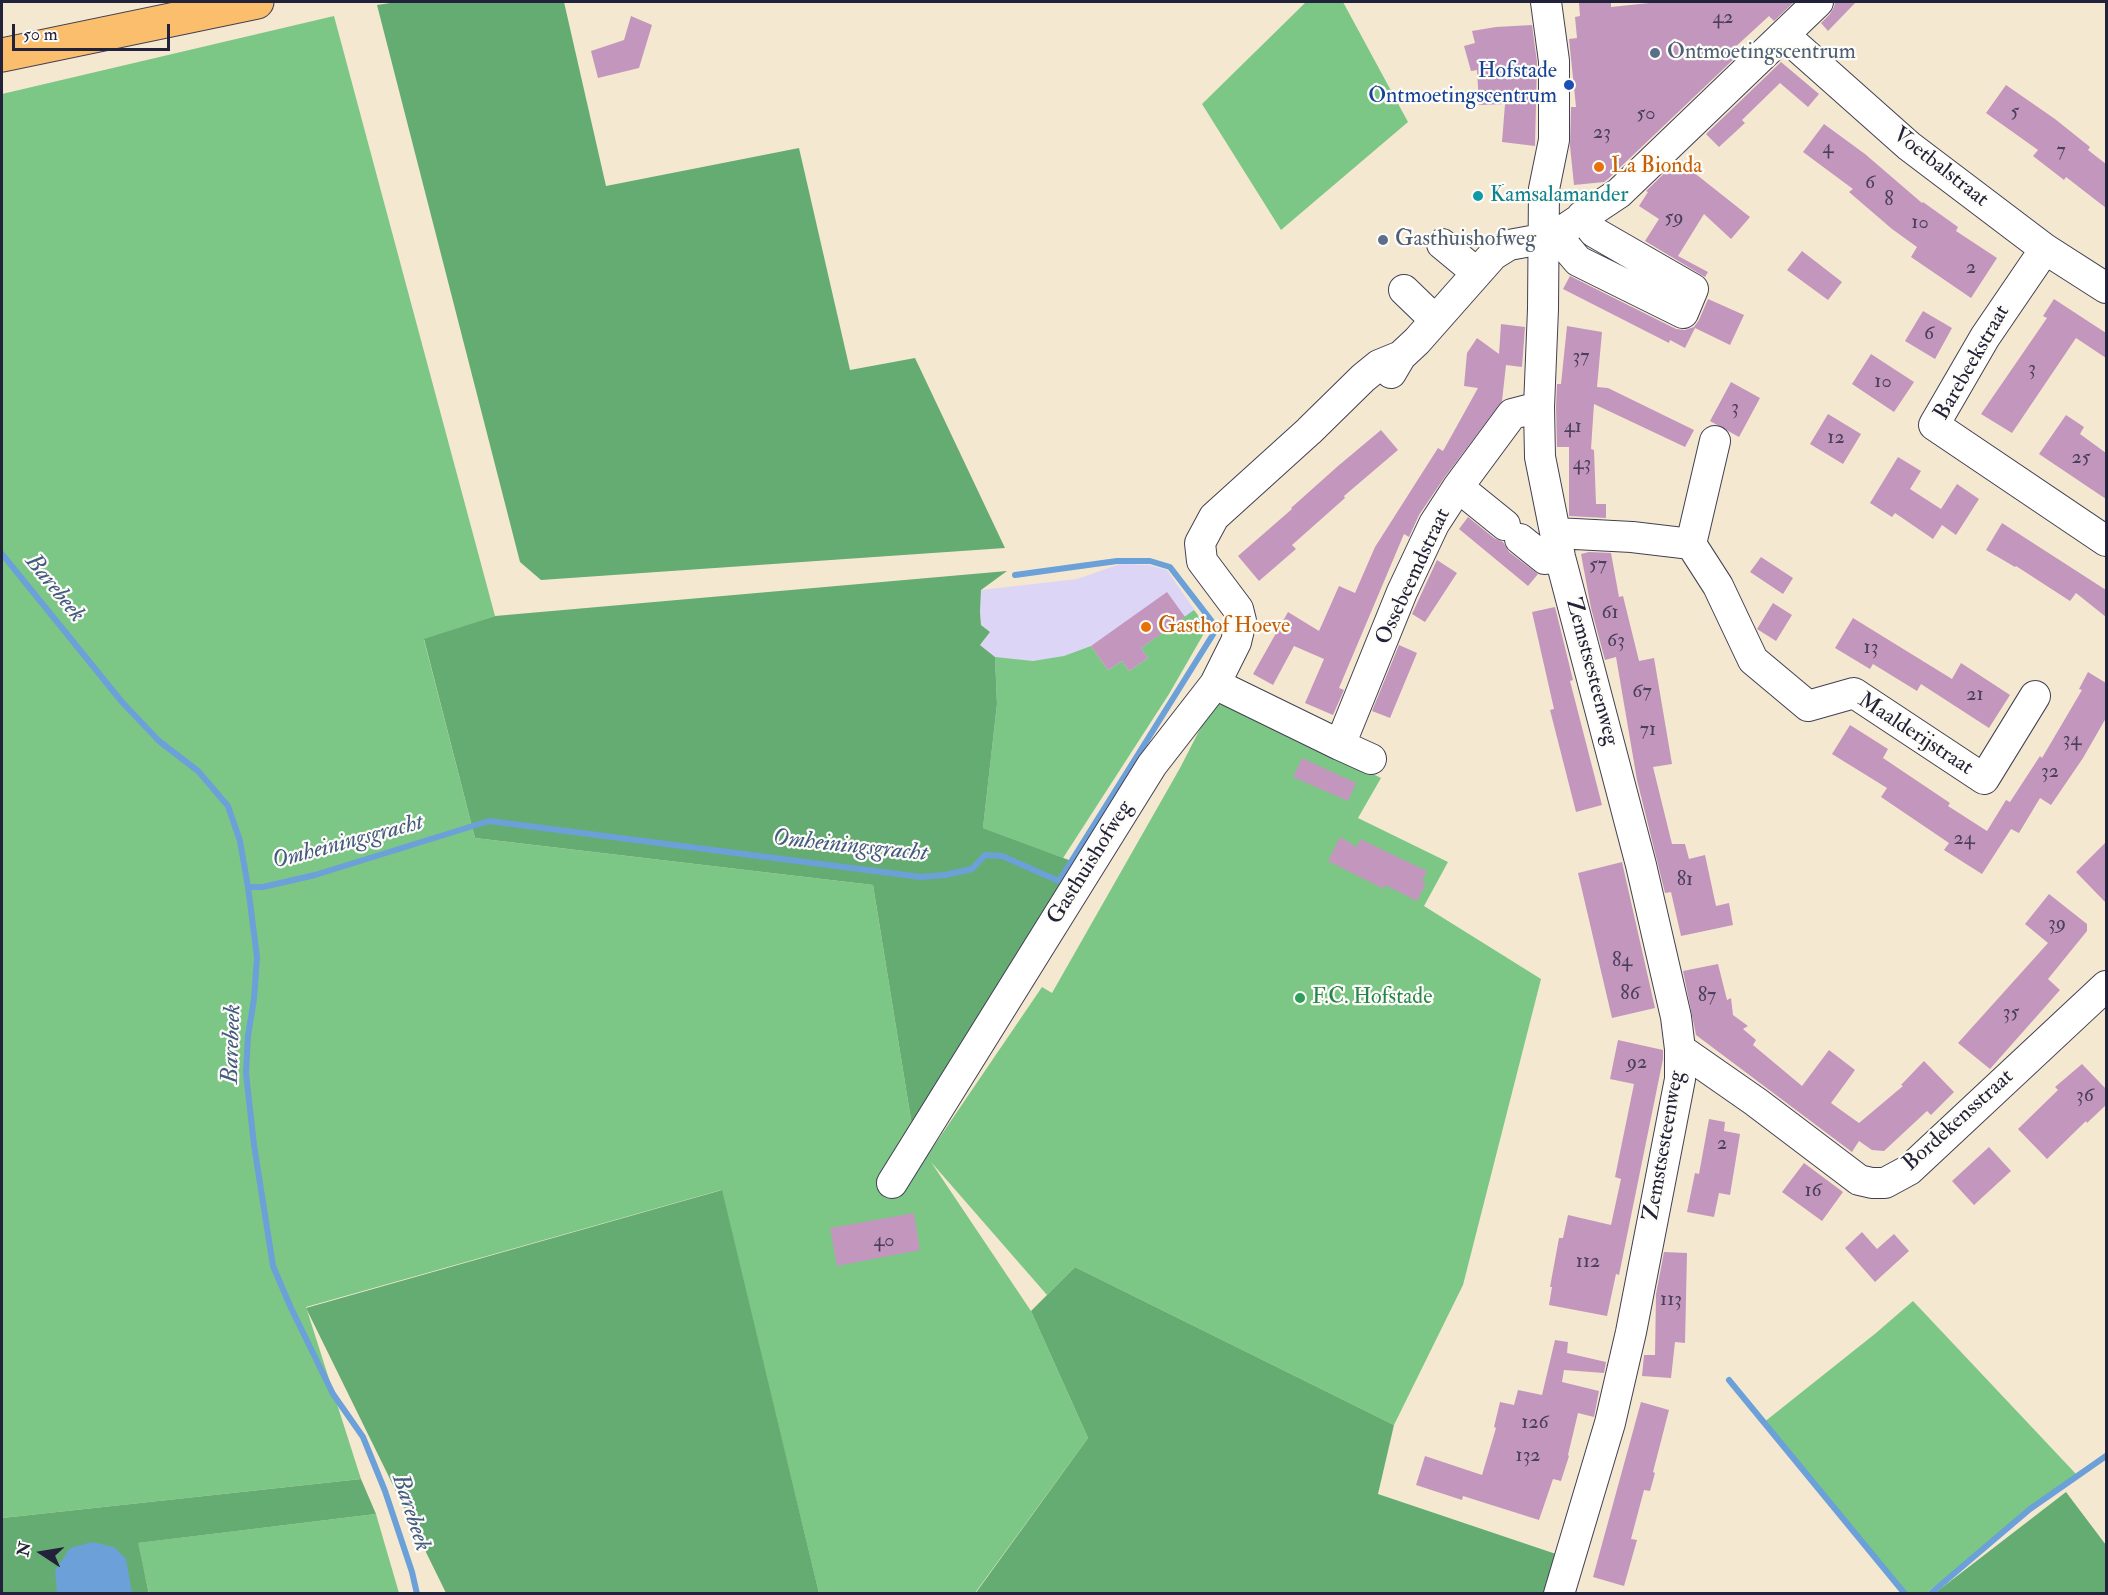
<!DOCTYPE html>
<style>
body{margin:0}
#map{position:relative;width:2108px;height:1595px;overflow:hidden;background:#f5e8d1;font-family:"IM FELL Double Pica",serif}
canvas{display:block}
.frame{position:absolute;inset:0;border:3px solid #22223b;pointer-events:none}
.north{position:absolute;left:12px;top:1523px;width:60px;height:60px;-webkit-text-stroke:4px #fdfcf7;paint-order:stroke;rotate:282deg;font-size:16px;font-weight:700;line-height:24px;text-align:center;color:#22223b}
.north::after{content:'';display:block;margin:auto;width:21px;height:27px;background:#22223b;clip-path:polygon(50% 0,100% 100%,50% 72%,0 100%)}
.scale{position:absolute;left:12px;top:24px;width:158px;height:27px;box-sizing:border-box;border:3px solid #22223b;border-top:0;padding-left:8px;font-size:18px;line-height:21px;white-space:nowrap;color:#22223b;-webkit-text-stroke:4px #fdfcf7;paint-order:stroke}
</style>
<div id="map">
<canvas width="2108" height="1595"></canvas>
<div class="frame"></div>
<div class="north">N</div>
<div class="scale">50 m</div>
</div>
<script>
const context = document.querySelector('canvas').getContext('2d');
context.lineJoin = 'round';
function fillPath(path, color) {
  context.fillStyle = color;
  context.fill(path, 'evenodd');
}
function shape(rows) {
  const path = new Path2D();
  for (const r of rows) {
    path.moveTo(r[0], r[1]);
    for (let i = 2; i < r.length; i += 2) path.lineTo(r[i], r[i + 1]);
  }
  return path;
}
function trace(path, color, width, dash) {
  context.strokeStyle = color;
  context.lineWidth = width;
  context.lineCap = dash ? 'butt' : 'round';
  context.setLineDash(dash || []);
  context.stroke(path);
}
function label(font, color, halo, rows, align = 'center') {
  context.font = font + ' "IM FELL Double Pica",serif';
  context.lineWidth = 4.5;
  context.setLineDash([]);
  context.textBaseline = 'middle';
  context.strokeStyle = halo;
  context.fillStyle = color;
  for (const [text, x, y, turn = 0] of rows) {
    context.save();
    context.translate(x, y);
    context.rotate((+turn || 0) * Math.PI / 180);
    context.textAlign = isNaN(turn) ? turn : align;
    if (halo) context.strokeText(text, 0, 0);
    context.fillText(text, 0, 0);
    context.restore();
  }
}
const built = shape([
 [1120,564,1149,565,1167,570,1207,628,1169,694,1063,858,983,828,997,704,995,657,980,645,990,632,981,625,980,612,981,590,1077,579]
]);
const green = shape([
 [1306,2,1343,2,1408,122,1281,230,1202,104],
 [334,16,495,616,424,640,475,838,873,885,914,1138,927,1156,1042,987,1052,993,1180,768,1217,696,1381,778,1358,818,1448,862,1424,906,1541,979,1463,1285,1394,1425,1075,1267,1047,1295,931,1162,1031,1311,1088,1438,975,1593,819,1593,721,1190,306,1307,361,1479,2,1518,2,94],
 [1194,610,1207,628,1169,694,1063,858,983,828,997,704,995,657,1033,661,1064,656,1091,646,1108,670,1122,661,1129,671,1148,658,1141,648],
 [1913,1301,2076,1474,1925,1594,1903,1593,1763,1423,1876,1333],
 [376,1514,399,1593,149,1593,137,1543]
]);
const forest = shape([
 [397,2,564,2,606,186,799,148,850,370,915,358,1005,548,541,580,520,562,377,5],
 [1007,571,981,590,980,612,981,625,990,632,980,645,995,657,997,704,983,828,1077,863,914,1138,873,885,475,838,424,639,495,616],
 [722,1190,819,1593,446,1593,306,1308],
 [1075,1267,1394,1425,1378,1494,1556,1554,1544,1593,975,1594,1088,1438,1031,1311],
 [361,1479,376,1514,138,1543,149,1594,2,1593,2,1518],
 [2066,1492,2106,1545,2106,1593,1935,1593]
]);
const water = shape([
 [92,1542,114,1547,126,1559,132,1593,57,1593,55,1571,70,1548]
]);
const stream = shape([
 [2,554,122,702,159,741,198,771,228,806,240,841,248,887,257,957,254,999,248,1036,246,1073,254,1145,273,1266,291,1308,333,1394,363,1437,385,1491,412,1572,417,1594],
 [248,887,263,887,315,875,489,821,921,877,945,875,972,869,985,855,1002,856,1059,881,1217,628,1170,567,1150,561,1117,561,1015,575],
 [1729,1380,1905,1594],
 [1930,1594,2030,1509,2106,1456]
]);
const building = shape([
 [1596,2,1611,2,1611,7,1659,2,1794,2,1774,21,1769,16,1732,50,1737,56,1608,179,1604,182,1574,185,1570,146,1571,107,1576,107,1569,39,1577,38,1575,17,1580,16,1579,3],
 [1835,2,1856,2,1828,31,1821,23,1830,14,1834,7],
 [631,16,652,25,639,68,598,78,591,51,624,40],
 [1532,25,1537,62,1535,146,1502,142,1505,104,1479,105,1477,70,1471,71,1464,46,1475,43,1472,31,1496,27],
 [1781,62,1819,94,1808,107,1780,83,1742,120,1745,123,1719,147,1706,134],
 [2006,85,2055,119,2090,147,2088,150,2106,164,2106,208,2066,177,2064,180,2033,156,2038,150,1986,113],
 [1824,124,1865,154,1922,203,1923,202,1958,227,1956,231,1997,258,1971,298,1911,257,1917,247,1892,229,1849,192,1853,189,1803,152],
 [1678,160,1750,217,1731,239,1704,214,1678,256,1708,272,1705,277,1645,241,1659,219,1639,206,1648,192,1646,191],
 [1802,251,1842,282,1828,300,1787,270],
 [1570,276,1676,329,1685,330,1694,327,1699,320,1708,299,1744,315,1730,345,1695,328,1685,348,1670,340,1669,343,1563,289],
 [2054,299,2106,333,2106,358,2076,338,2012,433,1981,414,2047,318,2043,316],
 [1923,311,1952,328,1935,359,1905,341],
 [1501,324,1525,327,1522,367,1506,365,1502,401,1444,478,1419,515,1409,537,1404,534,1339,688,1344,690,1333,715,1305,703,1324,659,1294,646,1273,685,1253,674,1288,612,1319,631,1339,586,1355,593,1375,547,1438,448,1443,451,1478,388,1464,386,1467,353,1477,338,1499,354],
 [1567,326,1602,332,1597,387,1608,388,1694,430,1685,447,1594,404,1591,449,1594,450,1596,504,1606,504,1606,518,1569,516,1569,447,1557,447,1556,407,1557,384,1561,384],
 [1871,354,1914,382,1894,412,1852,384],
 [1731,382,1760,398,1739,437,1710,421],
 [1828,414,1861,434,1843,464,1810,444],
 [2066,415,2084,427,2080,434,2106,453,2106,499,2039,454],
 [1381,430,1398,450,1344,496,1345,498,1292,545,1296,549,1259,581,1238,556,1292,509,1291,508,1338,466],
 [1898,457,1921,471,1910,489,1941,509,1957,484,1979,499,1956,535,1942,525,1933,539,1895,513,1892,517,1870,503],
 [1468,517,1494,538,1503,542,1509,552,1538,574,1528,586,1459,529],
 [2002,523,2106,590,2106,617,2076,593,2070,601,2016,566,2015,567,1986,550],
 [1589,552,1611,553,1619,597,1623,596,1639,661,1654,658,1672,764,1653,767,1672,844,1685,844,1689,859,1705,855,1716,906,1729,903,1733,925,1681,936,1671,892,1665,893,1637,780,1616,657,1605,660,1591,608,1581,554],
 [1761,557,1793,578,1783,594,1750,572],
 [1437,560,1457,573,1425,622,1412,614],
 [1167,592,1185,617,1141,648,1148,658,1129,671,1122,661,1108,670,1091,646],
 [1773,603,1792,615,1776,641,1757,629],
 [1555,607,1573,680,1570,681,1602,805,1576,812,1550,710,1554,709,1532,612],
 [1853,618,1952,679,1961,663,2010,695,1989,728,1921,684,1917,691,1873,664,1870,669,1835,648],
 [1399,645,1417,653,1390,718,1372,711],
 [2088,672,2106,683,2106,718,2083,758,2051,805,2040,798,2019,833,2011,829,1982,874,1944,850,1949,843,1881,797,1887,788,1832,754,1850,725,1888,749,1883,758,1950,803,1948,806,1987,831,2006,800,2010,802,2040,756,2042,758,2082,690,2079,689],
 [1302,758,1356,783,1348,801,1293,777],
 [1340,837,1357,847,1360,839,1427,871,1422,881,1426,883,1417,901,1385,885,1384,889,1328,861],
 [2106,842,2106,903,2076,872],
 [1622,862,1655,1008,1612,1018,1578,873],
 [2049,894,2087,924,2087,931,2048,979,2060,990,1990,1069,1958,1043,2048,943,2025,924],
 [1718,964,1727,1000,1731,998,1733,1015,1748,1026,1743,1029,1756,1040,1753,1045,1802,1086,1829,1050,1855,1070,1831,1103,1859,1123,1903,1086,1901,1085,1924,1061,1954,1092,1931,1115,1927,1111,1884,1151,1872,1150,1859,1141,1852,1152,1696,1035,1683,971],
 [1618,1040,1663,1050,1663,1059,1619,1275,1616,1274,1607,1316,1549,1305,1552,1287,1550,1287,1559,1238,1563,1238,1568,1215,1611,1225,1621,1179,1615,1177,1634,1084,1610,1079],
 [2082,1064,2106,1089,2106,1105,2087,1123,2086,1121,2047,1159,2018,1129,2058,1090,2055,1087],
 [1709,1119,1725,1122,1724,1131,1740,1134,1730,1195,1719,1193,1714,1217,1687,1212,1695,1173,1699,1174],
 [1989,1147,2011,1171,1974,1205,1952,1181],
 [1804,1163,1843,1192,1822,1221,1782,1192],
 [914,1213,920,1250,837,1266,830,1228],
 [1862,1232,1877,1249,1894,1234,1909,1251,1875,1282,1845,1248],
 [1664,1252,1687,1253,1685,1343,1675,1342,1671,1378,1642,1376,1644,1355,1655,1355,1656,1294],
 [1555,1340,1568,1342,1567,1353,1606,1362,1604,1373,1564,1370,1562,1382,1599,1391,1594,1417,1578,1413,1568,1455,1569,1456,1561,1481,1553,1479,1539,1520,1463,1496,1462,1500,1416,1485,1425,1456,1482,1475,1496,1428,1494,1427,1500,1402,1514,1405,1518,1390,1542,1395],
 [1641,1402,1669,1410,1653,1472,1655,1473,1650,1491,1644,1490,1631,1539,1637,1540,1624,1586,1593,1577]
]);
const minor = shape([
 [1546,2,1554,61,1554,140,1544,189,1543,309,1539,407,1540,457,1560,557,1641,865,1676,1017,1680,1049,1680,1079,1631,1332,1610,1423,1559,1594],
 [1784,35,1909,146,2045,249,2106,288],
 [1556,235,1578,261,1683,313,1693,289,1594,232,1582,216],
 [1442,244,1477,273],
 [2045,249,1985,337,1934,425,2106,541],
 [1404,290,1435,320],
 [1391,373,1401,356,1417,341,1493,255,1509,245,1542,239,1556,235,1619,193,1818,2],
 [1458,487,1505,525],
 [1556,533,1632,537,1691,544,1718,586,1753,660,1808,706,1854,693,1984,779,2035,696],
 [1520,539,1545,559,1560,557],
 [1691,544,1715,441],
 [1215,684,1340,745,1371,759],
 [1340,745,1402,592,1434,524,1458,487,1512,414,1539,407],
 [1680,1049,1756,1102,1859,1180,1872,1183,1885,1183,1909,1170,2106,986],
 [892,1183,1152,765,1215,684,1236,642,1241,621,1238,609,1202,561,1200,543,1214,517,1309,431,1363,378,1379,365,1401,356]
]);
const major = shape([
 [2,55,257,2]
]);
const markers = [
 [1655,53,6,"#5c6f8a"],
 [1569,85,6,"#1a4fb4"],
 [1599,167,6,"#e8710a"],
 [1478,196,6,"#0f9aa8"],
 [1383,240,6,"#5c6f8a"],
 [1146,627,6,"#e8710a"],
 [1300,998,6,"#2e9e5b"]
];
const numberNames = [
 ["42",1723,19],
 ["5",2015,113],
 ["50",1646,115],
 ["23",1602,134],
 ["4",1828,149],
 ["7",2061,152],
 ["6",1870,184],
 ["8",1889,201],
 ["59",1674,219],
 ["10",1920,224],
 ["2",1971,269],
 ["6",1929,335],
 ["37",1581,358],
 ["3",2032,370],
 ["10",1883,383],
 ["3",1735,409],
 ["41",1573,428],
 ["12",1836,439],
 ["25",2081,459],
 ["43",1582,465],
 ["57",1598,566],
 ["61",1610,614],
 ["63",1616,642],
 ["13",1871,649],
 ["67",1642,693],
 ["21",1975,696],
 ["71",1648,731],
 ["34",2072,741],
 ["32",2050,773],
 ["24",1964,840],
 ["81",1685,881],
 ["39",2057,925],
 ["84",1622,962],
 ["86",1630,995],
 ["87",1707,997],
 ["35",2011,1014],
 ["92",1637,1064],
 ["36",2085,1097],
 ["2",1722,1145],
 ["16",1813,1192],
 ["40",884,1242],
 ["112",1588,1263],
 ["113",1671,1301],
 ["126",1535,1424],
 ["132",1528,1457]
];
const serviceNames = [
 ["Ontmoetingscentrum",1667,53],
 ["Gasthuishofweg",1395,240]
];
const transitNames = [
 ["Hofstade",1557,72],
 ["Ontmoetingscentrum",1557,97]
];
const foodNames = [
 ["La Bionda",1611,167],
 ["Gasthof Hoeve",1158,627]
];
const streetNames = [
 ["Voetbalstraat",1940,168,38],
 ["Barebeekstraat",1973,363,-60],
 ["Ossebeemdstraat",1414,577,-65],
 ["Zemstsesteenweg",1591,672,75],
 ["Maalderijstraat",1915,735,33],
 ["Gasthuishofweg",1091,863,-58],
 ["Bordekensstraat",1959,1121,-42],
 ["Zemstsesteenweg",1665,1146,-80]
];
const cultureNames = [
 ["Kamsalamander",1490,196]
];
const leisureNames = [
 ["F.C. Hofstade",1312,998]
];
const waterNames = [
 ["Barebeek",54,589,51],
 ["Omheiningsgracht",348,843,-15],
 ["Omheiningsgracht",850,847,6],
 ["Barebeek",233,1044,-88],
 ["Barebeek",410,1513,72]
];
fillPath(built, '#dcd5f6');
fillPath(green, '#7cc786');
fillPath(forest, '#65ac73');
fillPath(water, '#6ca0d8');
trace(stream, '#6ca0d8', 6);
fillPath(building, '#c396bd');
trace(minor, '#424052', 32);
trace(major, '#424052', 35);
trace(minor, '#fff', 30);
trace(major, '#fabe6d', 33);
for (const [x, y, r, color] of markers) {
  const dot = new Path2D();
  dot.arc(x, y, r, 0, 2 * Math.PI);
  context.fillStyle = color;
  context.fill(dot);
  trace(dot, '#fdfcf7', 2);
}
label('20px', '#4a3f5c', null, numberNames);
label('22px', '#4e5e75', '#fdfcf7', serviceNames, 'left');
label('22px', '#164399', '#fdfcf7', transitNames, 'right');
label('22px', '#c56008', '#fdfcf7', foodNames, 'left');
label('22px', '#22223b', '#fdfcf7', streetNames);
label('22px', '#0d838f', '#fdfcf7', cultureNames, 'left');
label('22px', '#27864d', '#fdfcf7', leisureNames, 'left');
label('italic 24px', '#435b82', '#fdfcf7', waterNames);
</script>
